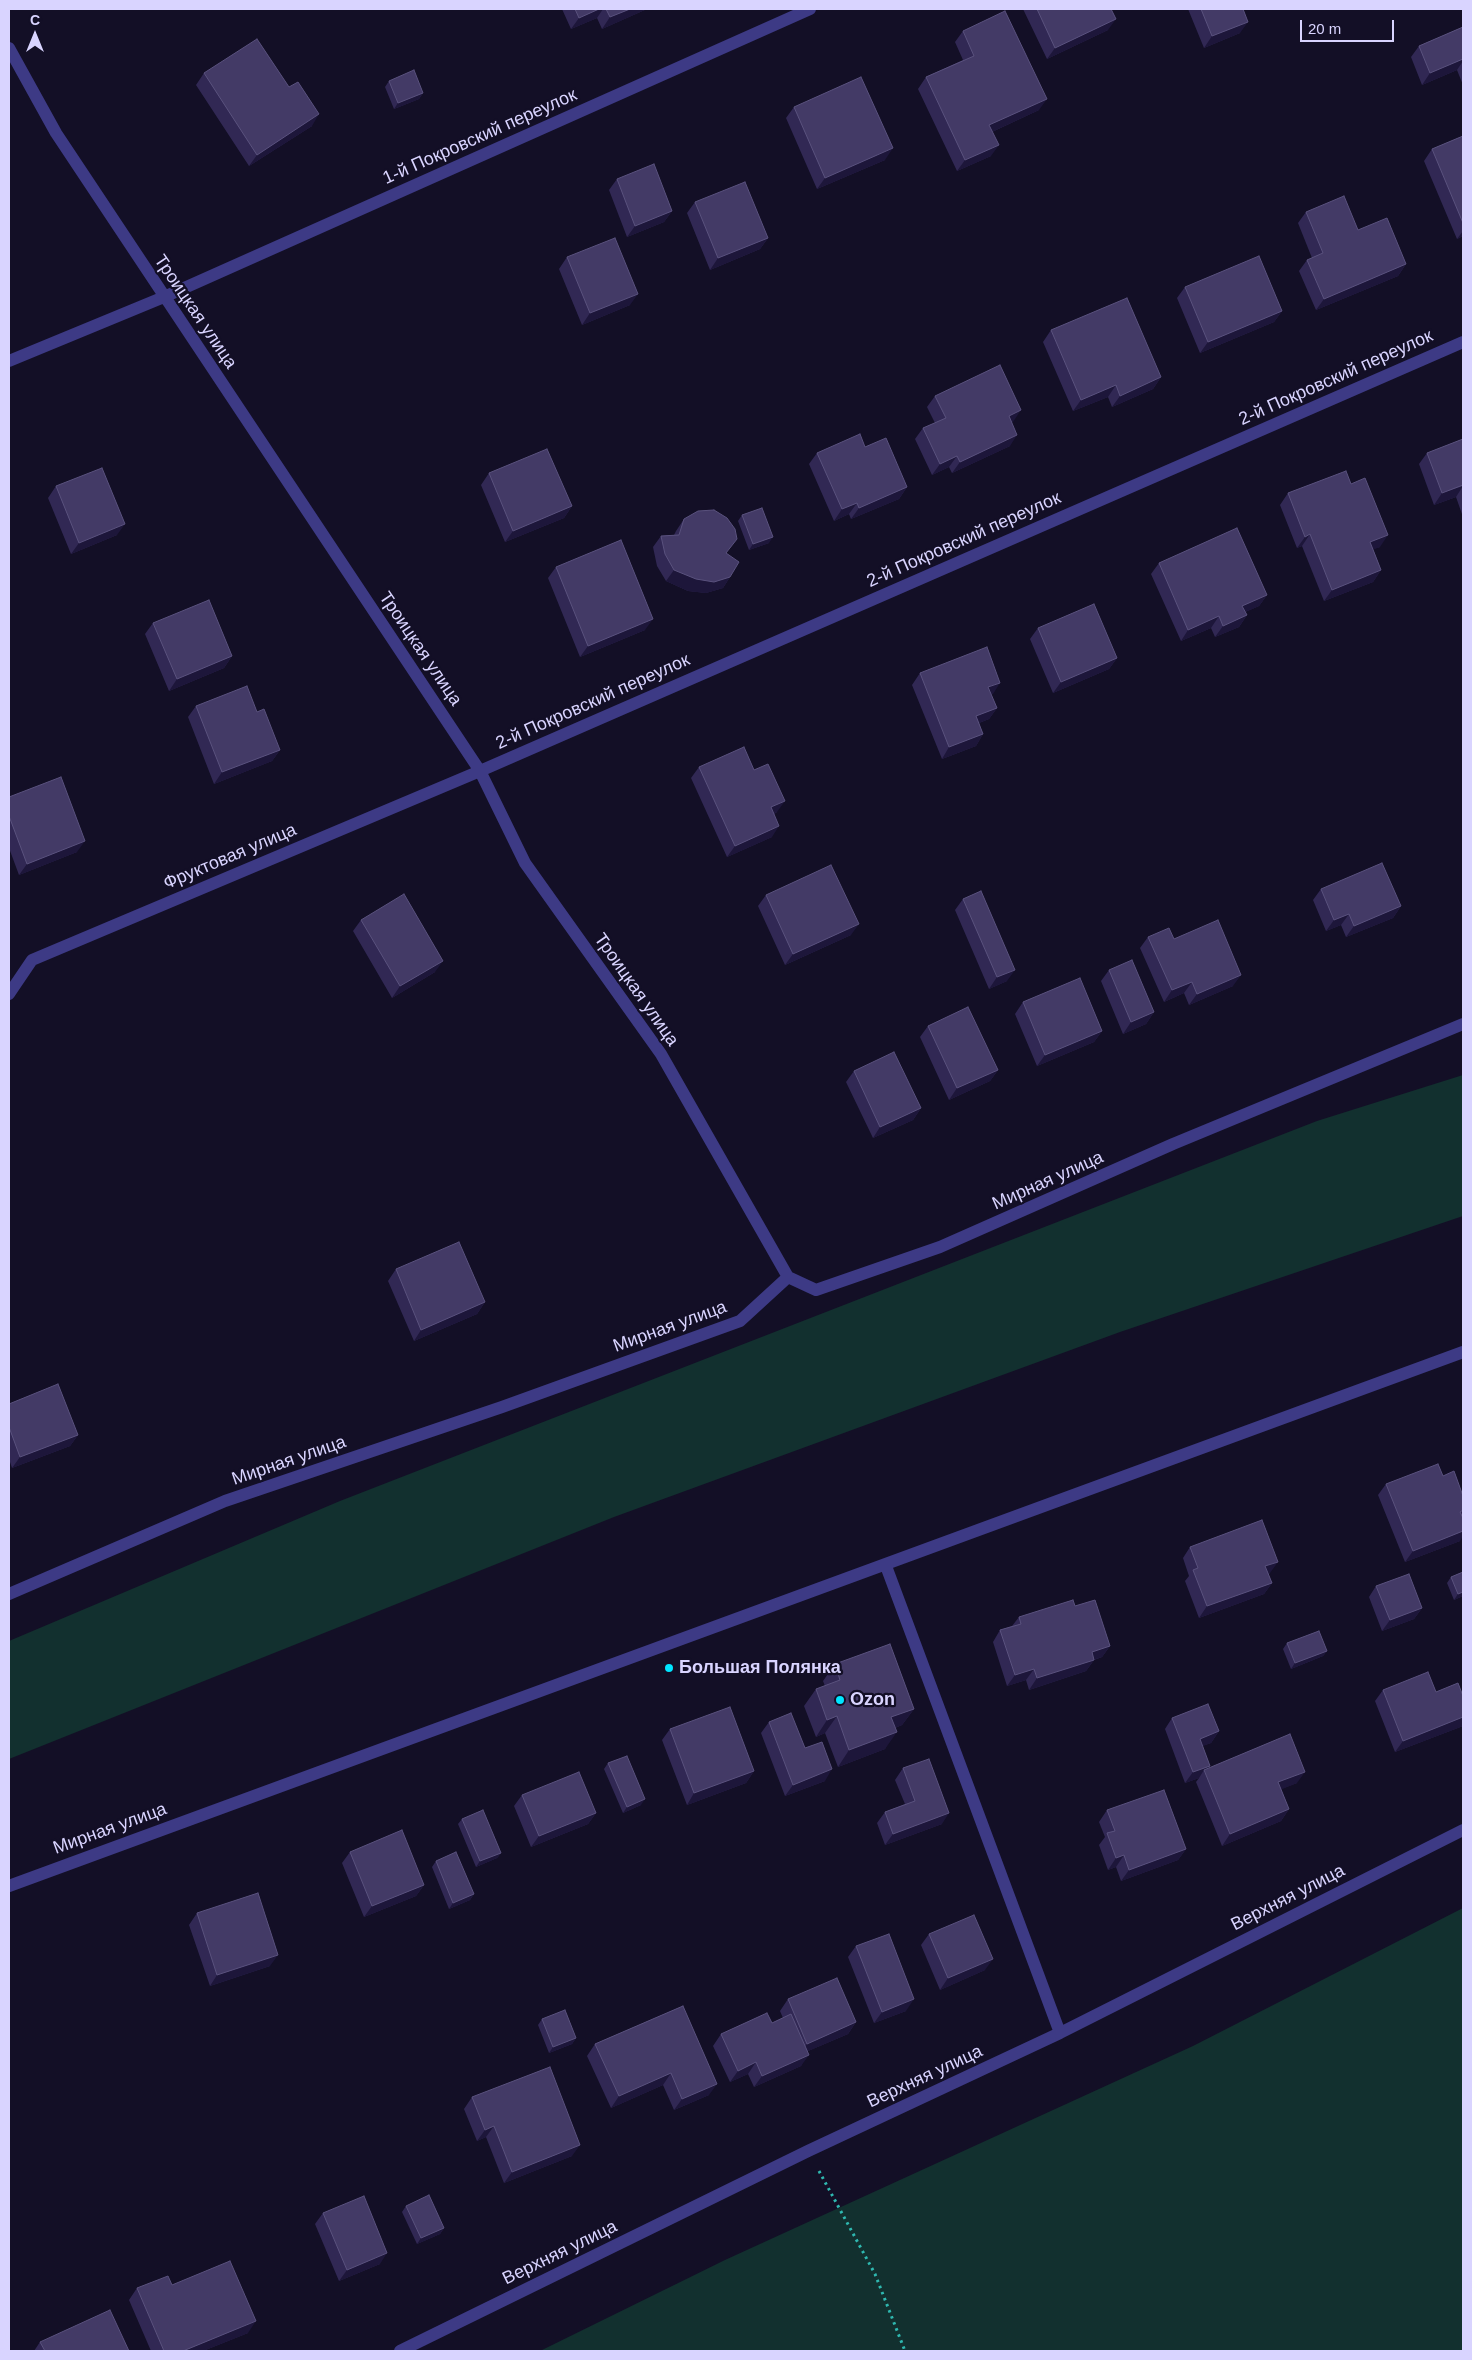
<!DOCTYPE html>
<meta charset="utf-8">
<style>
body{margin:0}
#map{position:relative;width:1472px;height:2360px;overflow:hidden;background:#130f26;font-family:Arial,sans-serif}
canvas{display:block}
.frame{position:absolute;inset:0;border:10px solid #d9d4ff;pointer-events:none}
.north{position:absolute;left:10px;top:10px;width:50px;height:50px;-webkit-text-stroke:4px #130f26;paint-order:stroke;rotate:0deg;font-size:14px;font-weight:700;line-height:20px;text-align:center;color:#d9d4ff}
.north::after{content:'';display:block;margin:auto;width:18px;height:22px;background:#d9d4ff;clip-path:polygon(50% 0,100% 100%,50% 72%,0 100%)}
.scale{position:absolute;left:1300px;top:20px;width:94px;height:22px;box-sizing:border-box;border:2px solid #d9d4ff;border-top:0;padding-left:6px;font-size:15px;line-height:18px;white-space:nowrap;color:#d9d4ff;-webkit-text-stroke:4px #130f26;paint-order:stroke}
</style>
<div id="map">
<canvas width="1472" height="2360"></canvas>
<div class="frame"></div>
<div class="north">С</div>
<div class="scale">20 m</div>
</div>
<script>
const context = document.querySelector('canvas').getContext('2d');
context.lineJoin = 'round';
function fillPath(path, color) {
  context.fillStyle = color;
  context.fill(path, 'evenodd');
}
function shape(rows) {
  const path = new Path2D();
  for (const r of rows) {
    path.moveTo(r[0], r[1]);
    for (let i = 2; i < r.length; i += 2) path.lineTo(r[i], r[i + 1]);
  }
  return path;
}
function trace(path, color, width, dash) {
  context.strokeStyle = color;
  context.lineWidth = width;
  context.lineCap = dash ? 'butt' : 'round';
  context.setLineDash(dash || []);
  context.stroke(path);
}
function label(font, color, halo, rows, align = 'center') {
  context.font = font + ' Arial,sans-serif';
  context.lineWidth = 4.5;
  context.setLineDash([]);
  context.textBaseline = 'middle';
  context.strokeStyle = halo;
  context.fillStyle = color;
  for (const [text, x, y, turn = 0] of rows) {
    context.save();
    context.translate(x, y);
    context.rotate((+turn || 0) * Math.PI / 180);
    context.textAlign = isNaN(turn) ? turn : align;
    if (halo) context.strokeText(text, 0, 0);
    context.fillText(text, 0, 0);
    context.restore();
  }
}
const green = shape([
 [1463,1075,1463,1216,1120,1332,614,1517,9,1759,9,1641,340,1501,1317,1121],
 [1463,1908,1463,2351,540,2351,725,2260,1193,2046]
]);
const path = shape([
 [819,2171,875,2274,905,2351]
]);
const minor = shape([
 [9,48,56,133,480,771,525,863,661,1054,788,1277],
 [9,361,164,297,810,9],
 [9,994,32,960,480,771,1463,342],
 [886,1566,1060,2033],
 [9,1594,225,1501,502,1407,740,1321,788,1277,816,1290,940,1247,1173,1144,1463,1024],
 [9,1886,1463,1352],
 [400,2351,808,2151,1060,2033,1463,1830]
]);
const wall = shape([
 [562,9,647,9,602,29,597,18,571,29],
 [1023,9,1111,9,1108,30,1047,59],
 [1188,9,1243,9,1240,33,1204,48],
 [1463,27,1463,85,1457,70,1422,85,1411,57,1419,46],
 [963,31,1039,110,992,132,991,156,957,171,918,89,926,77,963,60,955,42],
 [204,73,312,126,249,166,196,85],
 [389,81,423,93,419,99,394,109,385,87],
 [794,107,885,160,817,189,786,118],
 [1463,136,1463,236,1457,239,1424,161,1432,149],
 [617,179,672,211,664,222,627,237,609,190],
 [695,202,768,238,760,249,710,270,687,213],
 [1306,212,1358,230,1406,264,1398,276,1316,310,1299,271,1307,260,1312,258,1298,223],
 [567,257,630,305,582,325,559,269],
 [1185,287,1282,311,1274,322,1200,353,1177,298],
 [1051,330,1161,377,1153,389,1112,407,1108,397,1073,411,1043,342],
 [935,396,1013,422,1012,422,1010,446,952,473,949,467,932,475,915,439,923,428,935,423,927,407],
 [1463,439,1463,517,1456,497,1434,505,1419,464,1427,453],
 [865,447,907,487,899,499,851,519,849,514,834,521,809,464,817,453],
 [489,473,572,506,564,518,505,542,481,485],
 [1351,484,1380,547,1373,549,1381,570,1373,582,1324,601,1302,546,1297,548,1280,505,1288,493],
 [56,486,117,535,71,554,48,498],
 [742,515,769,543,749,550,738,521],
 [684,519,727,554,730,577,723,588,706,593,688,591,666,581,657,566,653,547,661,536,674,535,676,531],
 [1159,563,1267,595,1259,606,1245,612,1247,615,1239,627,1215,637,1211,628,1181,641,1151,574],
 [556,567,645,630,580,657,548,578],
 [153,623,232,656,224,668,169,691,145,634],
 [1038,628,1117,658,1109,669,1053,693,1030,639],
 [920,673,993,694,991,694,997,708,989,719,979,723,983,734,976,746,942,759,912,685],
 [196,706,257,712,280,750,272,761,214,784,188,717],
 [699,767,754,770,777,812,774,814,772,837,727,857,691,778],
 [9,797,77,852,19,875,9,848],
 [1321,889,1401,906,1393,918,1346,937,1341,925,1326,931,1313,900],
 [766,895,851,935,785,965,758,906],
 [963,899,1007,981,989,989,955,910],
 [361,920,435,972,392,998,353,931],
 [1148,937,1174,939,1233,986,1189,1005,1184,993,1164,1002,1140,948],
 [1109,970,1154,1012,1146,1024,1123,1034,1101,981],
 [1023,1002,1102,1031,1094,1042,1037,1066,1015,1014],
 [928,1026,998,1070,990,1081,949,1100,920,1037],
 [854,1071,921,1108,913,1120,873,1138,846,1082],
 [396,1269,485,1302,477,1314,414,1341,388,1281],
 [9,1404,78,1435,70,1446,12,1468,9,1459],
 [1443,1476,1463,1496,1463,1516,1460,1541,1405,1562,1378,1495,1386,1484],
 [1190,1547,1270,1573,1268,1574,1272,1583,1264,1594,1199,1618,1185,1581,1189,1576,1183,1558],
 [1463,1572,1463,1596,1454,1600,1447,1583,1451,1577],
 [1376,1586,1422,1608,1414,1619,1382,1631,1369,1597],
 [1075,1606,1110,1646,1102,1657,1094,1660,1086,1671,1029,1690,1026,1680,1007,1686,993,1642,1000,1630,1012,1626,1019,1617],
 [1287,1643,1327,1651,1323,1656,1291,1669,1283,1649],
 [835,1664,914,1709,902,1725,895,1728,885,1749,838,1767,825,1733,816,1737,804,1706,816,1689,825,1686,823,1681],
 [1383,1690,1436,1692,1463,1726,1395,1752,1375,1701],
 [1172,1718,1219,1731,1211,1743,1202,1746,1210,1766,1208,1769,1297,1783,1281,1789,1289,1809,1281,1821,1222,1846,1196,1782,1199,1778,1185,1783,1165,1729],
 [769,1722,825,1781,785,1796,761,1733],
 [670,1729,754,1771,746,1783,687,1805,662,1740],
 [608,1763,641,1805,623,1813,604,1769],
 [903,1768,942,1824,885,1845,877,1823,885,1812,905,1804,895,1780],
 [522,1795,596,1813,588,1824,531,1847,514,1806],
 [1107,1810,1186,1849,1178,1860,1121,1881,1116,1867,1108,1870,1099,1845,1105,1837,1099,1822],
 [462,1819,501,1853,497,1858,476,1867,458,1824],
 [350,1852,424,1885,416,1896,364,1917,342,1863],
 [436,1861,474,1894,470,1900,449,1909,432,1867],
 [197,1913,270,1966,210,1986,189,1925],
 [929,1934,985,1970,940,1990,921,1945],
 [856,1946,906,2011,874,2023,848,1957],
 [788,1999,856,2022,848,2034,808,2051,801,2066,754,2087,748,2074,730,2082,713,2046,721,2034,772,2023,783,2018,780,2011],
 [683,2006,709,2095,674,2110,663,2085,611,2108,587,2056,595,2044],
 [542,2019,576,2038,572,2044,549,2053,538,2025],
 [472,2097,572,2156,504,2183,486,2137,477,2141,464,2109],
 [406,2206,444,2228,440,2234,417,2244,402,2212],
 [323,2213,380,2264,339,2281,315,2224],
 [172,2285,248,2333,203,2351,151,2351,129,2300,137,2288],
 [40,2342,129,2351,34,2351]
]);
const shadedWall = shape([
 [599,9,603,9,597,18,571,29,579,18],
 [630,9,647,9,602,29,610,17],
 [1116,19,1108,30,1047,59,1055,48],
 [1248,22,1240,33,1204,48,1212,36],
 [1463,59,1463,61,1457,70,1422,85,1430,73],
 [423,93,419,99,394,109,398,103],
 [1047,99,1039,110,981,137,989,125],
 [319,114,312,126,249,166,257,155],
 [999,145,991,156,957,171,965,160],
 [893,148,885,160,817,189,825,178],
 [672,211,664,222,627,237,635,226],
 [1463,231,1463,236,1457,239],
 [768,238,760,249,710,270,718,258],
 [1406,264,1398,276,1316,310,1324,299],
 [638,294,630,305,582,325,590,313],
 [1282,311,1274,322,1200,353,1208,342],
 [1161,377,1153,389,1112,407,1120,396],
 [1116,385,1108,397,1073,411,1081,400],
 [1021,410,1013,422,1001,427,1009,416],
 [1017,435,1010,446,952,473,960,462],
 [957,456,949,467,932,475,940,464],
 [1463,486,1456,497,1434,505,1442,493],
 [907,487,899,499,851,519,859,508],
 [857,503,849,514,834,521,842,509],
 [572,506,564,518,505,542,513,531],
 [125,524,117,535,71,554,79,543],
 [1310,534,1302,546,1297,548,1305,537],
 [1388,535,1380,547,1362,554,1370,542],
 [773,537,769,543,749,550,753,544],
 [674,570,730,577,723,588,706,593,688,591,666,581],
 [1381,570,1373,582,1324,601,1332,590],
 [1267,595,1259,606,1234,617,1242,606],
 [1247,615,1239,627,1215,637,1223,626],
 [1219,616,1211,628,1181,641,1188,630],
 [653,619,645,630,580,657,588,646],
 [232,656,224,668,169,691,177,679],
 [1117,658,1109,669,1053,693,1061,682],
 [1000,683,993,694,980,699,988,687],
 [997,708,989,719,968,727,976,716],
 [983,734,976,746,942,759,949,747],
 [280,750,272,761,214,784,222,772],
 [785,801,777,812,763,819,771,807],
 [779,826,772,837,727,857,735,846],
 [85,841,77,852,19,875,27,864],
 [1401,906,1393,918,1346,937,1354,926],
 [1349,914,1341,925,1326,931,1334,920],
 [859,924,851,935,785,965,793,954],
 [443,961,435,972,392,998,400,986],
 [1015,970,1007,981,989,989,997,977],
 [1241,975,1233,986,1189,1005,1197,994],
 [1192,982,1184,993,1164,1002,1172,990],
 [1154,1012,1146,1024,1123,1034,1131,1022],
 [1102,1031,1094,1042,1037,1066,1045,1055],
 [998,1070,990,1081,949,1100,957,1088],
 [921,1108,913,1120,873,1138,880,1127],
 [485,1302,477,1314,414,1341,421,1330],
 [78,1435,70,1446,12,1468,20,1457],
 [1463,1531,1463,1536,1460,1541,1405,1562,1413,1551],
 [1278,1562,1270,1573,1257,1578,1265,1566],
 [1272,1583,1264,1594,1199,1618,1207,1606],
 [1463,1592,1463,1596,1454,1600,1458,1594],
 [1422,1608,1414,1619,1382,1631,1390,1620],
 [1110,1646,1102,1657,1090,1661,1094,1660,1086,1671,1029,1690,1037,1678,1092,1652],
 [1327,1651,1323,1656,1291,1669,1295,1663],
 [1034,1669,1026,1680,1007,1686,1015,1675],
 [914,1709,902,1725,880,1734,891,1717],
 [837,1716,825,1733,816,1737,827,1720],
 [1463,1717,1463,1726,1395,1752,1403,1741],
 [1219,1731,1211,1743,1192,1750,1200,1739],
 [897,1732,885,1749,838,1767,849,1750],
 [1210,1766,1205,1773,1204,1770,1199,1778,1185,1783,1193,1772],
 [832,1769,825,1781,785,1796,793,1785],
 [754,1771,746,1783,687,1805,694,1793],
 [1305,1772,1297,1783,1270,1794,1278,1782],
 [645,1799,641,1805,623,1813,627,1807],
 [1289,1809,1281,1821,1222,1846,1230,1834],
 [596,1813,588,1824,531,1847,539,1836],
 [949,1813,942,1824,885,1845,893,1834],
 [1186,1849,1178,1860,1121,1881,1129,1870],
 [501,1853,497,1858,476,1867,480,1861],
 [1124,1855,1116,1867,1108,1870,1116,1858],
 [424,1885,416,1896,364,1917,372,1906],
 [474,1894,470,1900,449,1909,453,1903],
 [278,1955,270,1966,210,1986,217,1975],
 [993,1959,985,1970,940,1990,948,1978],
 [914,1999,906,2011,874,2023,882,2012],
 [856,2022,848,2034,799,2055,807,2044],
 [576,2038,572,2044,549,2053,553,2047],
 [809,2055,801,2066,754,2087,762,2076],
 [756,2062,748,2074,730,2082,738,2071],
 [671,2073,663,2085,611,2108,619,2096],
 [717,2084,709,2095,674,2110,682,2099],
 [494,2126,486,2137,477,2141,485,2130],
 [580,2145,572,2156,504,2183,512,2172],
 [444,2228,440,2234,417,2244,421,2238],
 [387,2253,380,2264,339,2281,347,2270],
 [256,2321,248,2333,203,2351,183,2351]
]);
const building = shape([
 [575,9,599,9,579,18,575,9],
 [606,9,630,9,610,17,606,9],
 [1037,9,1111,9,1116,19,1055,48,1037,9],
 [1201,9,1243,9,1248,22,1212,36,1201,9],
 [1005,11,1047,99,989,125,999,145,965,160,926,77,974,56,963,31,1005,11],
 [1463,27,1463,59,1430,73,1419,46,1463,27],
 [257,39,289,87,298,82,319,114,257,155,204,73,257,39],
 [414,70,423,93,398,103,389,81,414,70],
 [861,77,893,148,825,178,794,107,861,77],
 [1463,136,1463,223,1432,149,1463,136],
 [654,164,672,211,635,226,617,179,654,164],
 [745,182,768,238,718,258,695,202,745,182],
 [1344,196,1358,230,1387,218,1406,264,1324,299,1307,260,1323,253,1306,212,1344,196],
 [615,238,638,294,590,313,567,257,615,238],
 [1259,256,1282,311,1208,342,1185,287,1259,256],
 [1127,298,1161,377,1120,396,1116,385,1081,400,1051,330,1127,298],
 [1000,365,1021,410,1009,416,1017,435,960,462,957,456,940,464,923,428,946,418,935,396,1000,365],
 [860,434,865,447,886,438,907,487,859,508,857,503,842,509,817,453,860,434],
 [1463,439,1463,485,1442,493,1427,453,1463,439],
 [547,449,572,506,513,531,489,473,547,449],
 [102,468,125,524,79,543,56,486,102,468],
 [1346,471,1351,484,1365,478,1388,535,1370,542,1381,570,1332,590,1310,534,1305,537,1288,493,1346,471],
 [762,508,773,537,753,544,742,515,762,508],
 [714,510,727,518,735,529,737,539,726,553,739,562,730,577,714,582,696,579,674,570,665,554,661,536,679,535,684,519,698,511,714,510],
 [1237,528,1267,595,1242,606,1247,615,1223,626,1219,616,1188,630,1159,563,1237,528],
 [621,540,653,619,588,646,556,567,621,540],
 [209,600,232,656,177,679,153,623,209,600],
 [1094,604,1117,658,1061,682,1038,628,1094,604],
 [987,647,1000,683,988,687,997,708,976,716,983,734,949,747,920,673,987,647],
 [247,686,257,712,264,709,280,750,222,772,196,706,247,686],
 [744,747,754,770,768,764,785,801,771,807,779,826,735,846,699,767,744,747],
 [61,777,85,841,27,864,9,816,9,797,61,777],
 [1382,863,1401,906,1354,926,1349,914,1334,920,1321,889,1382,863],
 [831,865,859,924,793,954,766,895,831,865],
 [981,891,1015,970,997,977,963,899,981,891],
 [404,894,443,961,400,986,361,920,404,894],
 [1218,920,1241,975,1197,994,1192,982,1172,990,1148,937,1169,928,1174,939,1218,920],
 [1132,960,1154,1012,1131,1022,1109,970,1132,960],
 [1080,978,1102,1031,1045,1055,1023,1002,1080,978],
 [968,1007,998,1070,957,1088,928,1026,968,1007],
 [894,1052,921,1108,880,1127,854,1071,894,1052],
 [459,1242,485,1302,421,1330,396,1269,459,1242],
 [58,1384,78,1435,20,1457,9,1427,9,1404,58,1384],
 [1438,1464,1443,1476,1454,1471,1463,1496,1463,1510,1460,1512,1463,1518,1463,1531,1413,1551,1386,1484,1438,1464],
 [1262,1520,1278,1562,1265,1566,1272,1583,1207,1606,1193,1570,1198,1568,1190,1547,1262,1520],
 [1463,1572,1463,1592,1458,1594,1451,1577,1463,1572],
 [1409,1574,1422,1608,1390,1620,1376,1586,1409,1574],
 [1073,1600,1075,1606,1095,1600,1110,1646,1092,1652,1094,1660,1037,1678,1034,1669,1015,1675,1000,1630,1021,1624,1019,1617,1073,1600],
 [1319,1631,1327,1651,1295,1663,1287,1643,1319,1631],
 [890,1644,914,1709,891,1717,897,1732,849,1750,837,1716,827,1720,816,1689,840,1680,835,1664,890,1644],
 [1428,1672,1436,1692,1458,1683,1463,1696,1463,1717,1403,1741,1383,1690,1428,1672],
 [1208,1704,1219,1731,1200,1739,1210,1766,1193,1772,1172,1718,1208,1704],
 [730,1707,754,1771,694,1793,670,1729,730,1707],
 [791,1713,805,1748,822,1742,832,1769,793,1785,769,1722,791,1713],
 [1290,1734,1305,1772,1278,1782,1289,1809,1230,1834,1204,1770,1290,1734],
 [627,1756,645,1799,627,1807,608,1763,627,1756],
 [929,1759,949,1813,893,1834,885,1812,915,1801,903,1768,929,1759],
 [579,1772,596,1813,539,1836,522,1795,579,1772],
 [1164,1790,1186,1849,1129,1870,1124,1855,1116,1858,1107,1833,1115,1831,1107,1810,1164,1790],
 [483,1810,501,1853,480,1861,462,1819,483,1810],
 [402,1830,424,1885,372,1906,350,1852,402,1830],
 [456,1852,474,1894,453,1903,436,1861,456,1852],
 [258,1893,278,1955,217,1975,197,1913,258,1893],
 [974,1915,993,1959,948,1978,929,1934,974,1915],
 [889,1934,914,1999,882,2012,856,1946,889,1934],
 [837,1978,856,2022,807,2044,788,1999,837,1978],
 [683,2006,717,2084,682,2099,671,2073,619,2096,595,2044,683,2006],
 [565,2010,576,2038,553,2047,542,2019,565,2010],
 [767,2013,772,2023,791,2014,809,2055,762,2076,756,2062,738,2071,721,2034,767,2013],
 [550,2067,580,2145,512,2172,494,2126,485,2130,472,2097,550,2067],
 [429,2195,444,2228,421,2238,406,2206,429,2195],
 [364,2196,387,2253,347,2270,323,2213,364,2196],
 [230,2261,256,2321,183,2351,164,2351,137,2288,168,2276,172,2285,230,2261],
 [110,2310,129,2351,45,2351,40,2342,110,2310]
]);
const markers = [
 [669,1668,5,"#00e5ff"],
 [840,1700,5,"#00e5ff"]
];
const streetNames = [
 ["1-й Покровский переулок",480,137,-24],
 ["Троицкая улица",195,312,56],
 ["2-й Покровский переулок",1336,378,-24],
 ["2-й Покровский переулок",964,540,-24],
 ["Троицкая улица",420,649,56],
 ["2-й Покровский переулок",593,702,-24],
 ["Фруктовая улица",230,857,-23],
 ["Троицкая улица",636,990,55],
 ["Мирная улица",1048,1181,-24],
 ["Мирная улица",670,1327,-20],
 ["Мирная улица",289,1461,-19],
 ["Мирная улица",110,1829,-20],
 ["Верхняя улица",1288,1898,-27],
 ["Верхняя улица",925,2077,-25],
 ["Верхняя улица",560,2253,-26]
];
const poiNames = [
 ["Большая Полянка",679,1668],
 ["Ozon",850,1700]
];
fillPath(green, '#12302f');
trace(path, '#2fb8b0', 3, [2.5, 4]);
trace(minor, '#3d3a85', 12);
fillPath(wall, '#312854');
fillPath(shadedWall, '#1d163a');
fillPath(building, '#433a66');
trace(building, '#5a527e', 1);
for (const [x, y, r, color] of markers) {
  const dot = new Path2D();
  dot.arc(x, y, r, 0, 2 * Math.PI);
  context.fillStyle = color;
  context.fill(dot);
  trace(dot, '#130f26', 2);
}
label('18px', '#d9d4ff', '#130f26', streetNames);
label('bold 18px', '#d9d4ff', '#130f26', poiNames, 'left');
</script>
